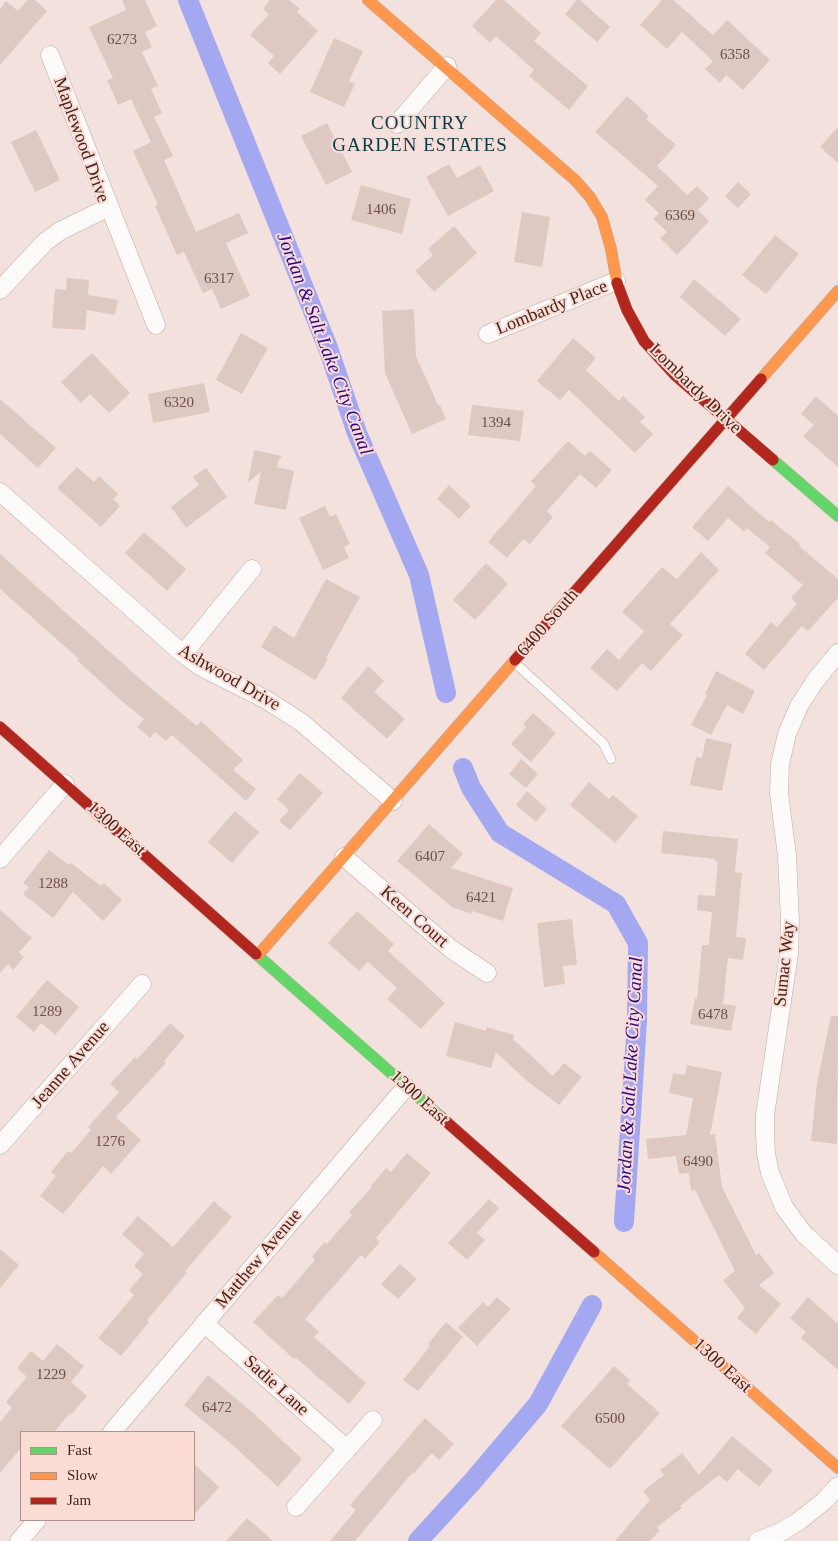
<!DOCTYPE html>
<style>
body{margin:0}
#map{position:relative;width:838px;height:1541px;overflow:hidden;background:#f2e1dd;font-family:"Times New Roman",serif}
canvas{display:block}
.legend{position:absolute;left:20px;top:1431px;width:175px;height:90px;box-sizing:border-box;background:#fbdcd4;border:1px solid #b1938b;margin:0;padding:6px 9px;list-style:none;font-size:15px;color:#42251e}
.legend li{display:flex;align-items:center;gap:10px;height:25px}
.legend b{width:25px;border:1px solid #b1938b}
</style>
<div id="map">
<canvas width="838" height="1541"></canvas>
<ul class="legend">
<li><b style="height:6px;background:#63d668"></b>Fast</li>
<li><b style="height:6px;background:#ff974d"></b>Slow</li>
<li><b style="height:6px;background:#b3261e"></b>Jam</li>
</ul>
</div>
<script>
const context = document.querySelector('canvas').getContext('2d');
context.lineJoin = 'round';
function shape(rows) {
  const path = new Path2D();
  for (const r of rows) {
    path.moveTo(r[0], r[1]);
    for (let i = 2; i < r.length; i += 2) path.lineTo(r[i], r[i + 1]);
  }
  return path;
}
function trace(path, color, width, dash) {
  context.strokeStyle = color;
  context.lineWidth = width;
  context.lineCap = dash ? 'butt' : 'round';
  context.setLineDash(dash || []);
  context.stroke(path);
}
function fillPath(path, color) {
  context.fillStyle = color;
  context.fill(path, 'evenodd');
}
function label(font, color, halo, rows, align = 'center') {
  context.font = font + ' "Times New Roman",serif';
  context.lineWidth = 4;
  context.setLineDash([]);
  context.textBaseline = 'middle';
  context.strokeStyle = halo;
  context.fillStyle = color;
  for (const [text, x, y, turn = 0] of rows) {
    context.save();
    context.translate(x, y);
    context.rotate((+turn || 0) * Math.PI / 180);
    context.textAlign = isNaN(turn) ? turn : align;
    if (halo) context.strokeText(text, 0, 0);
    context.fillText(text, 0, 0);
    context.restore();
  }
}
const canal = shape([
 [188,0,328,348,357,433,419,575,446,693],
 [463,768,471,788,500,833,616,904,638,943,637,1021,624,1222],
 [418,1541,472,1482,538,1404,592,1305]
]);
const building = shape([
 [27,0,35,0,47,11,0,65,0,9,6,1,18,11],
 [122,0,145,0,157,26,145,32,152,47,142,52,158,86,151,89,162,113,154,117,173,156,164,160,196,232,239,213,248,233,226,243,250,296,221,309,212,289,203,293,184,252,177,255,155,206,158,205,133,151,151,142,131,99,118,105,107,80,113,78,89,27,126,10],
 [270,0,289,0,300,9,297,12,318,31,280,74,268,63,274,56,250,35,269,14,263,9],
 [496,0,504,0,541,33,534,41,588,86,569,110,529,76,534,70,496,36,490,43,472,26],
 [577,0,580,0,610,27,597,42,565,14],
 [662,0,673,0,713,35,727,20,770,60,743,90,726,75,720,83,705,69,713,61,682,32,667,49,640,25],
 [334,38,363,51,349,81,355,84,344,107,310,92],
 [627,96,649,116,646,119,676,145,657,166,687,195,697,186,709,198,698,210,709,221,677,255,660,238,667,232,653,219,659,213,645,200,658,186,595,132],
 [327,123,352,172,326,185,301,136],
 [838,127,838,163,820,147],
 [36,130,60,180,35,192,11,142],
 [449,164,457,178,480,165,494,191,448,216,426,177],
 [738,182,751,194,738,208,725,196],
 [361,185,411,199,402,234,351,220],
 [522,212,550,217,542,267,514,262],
 [454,226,477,253,434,292,415,271,433,255,428,249],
 [775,235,799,254,766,294,742,275],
 [67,278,89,280,88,295,118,300,115,315,87,310,85,330,52,328,55,289,66,290],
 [694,279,741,319,725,336,680,297],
 [414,309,416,356,438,405,440,405,446,419,412,434,385,373,382,311],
 [241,333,268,348,242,394,216,380],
 [573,338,596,358,586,370,619,401,623,396,645,417,640,422,653,434,635,453,569,390,560,400,537,381],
 [92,353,130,393,109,413,90,394,81,403,61,382],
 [204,383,210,412,153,423,148,394],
 [816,396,838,416,838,467,803,436,814,425,801,414],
 [0,399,56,448,38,468,0,434],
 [472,405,524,411,520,441,468,435],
 [568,441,585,456,590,451,612,470,596,488,580,474,547,511,553,517,530,544,523,539,507,558,488,542,536,486,531,481],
 [254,450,282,456,279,459,277,467,294,471,286,510,254,504,261,472,248,482],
 [77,467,94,482,99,476,118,494,113,499,120,506,101,527,57,488],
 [206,468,227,497,186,528,171,507,199,485,193,477],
 [449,485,471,506,459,519,437,499],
 [728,486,769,522,771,520,800,544,799,546,838,579,838,598,808,631,802,626,764,670,745,654,771,622,777,627,797,604,791,598,803,585,765,553,770,547,747,528,744,532,728,518,708,541,692,527],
 [325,506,330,517,336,514,350,544,344,547,349,558,323,570,299,518],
 [144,532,186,569,167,591,125,553],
 [701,552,719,570,670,624,683,635,651,671,642,663,617,691,590,668,607,649,619,660,644,631,622,612,662,567,677,579],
 [0,554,147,685,197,726,201,721,243,760,233,770,256,789,246,801,172,735,166,741,155,732,150,738,137,727,144,719,118,698,77,660,79,659,0,589],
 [486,563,508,584,475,620,453,600],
 [326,579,360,597,326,658,328,659,315,680,261,647,274,625,294,638],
 [368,666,384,681,374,692,405,719,387,739,341,698],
 [716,671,755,691,743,714,727,705,711,735,691,725,707,695,705,694],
 [533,713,556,733,531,762,511,744,526,727,523,724],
 [706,738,732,744,722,791,690,785,696,757,702,758],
 [521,759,538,774,526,788,509,774],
 [300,773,323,793,290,830,279,821,289,810,277,799],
 [589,782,609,799,613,795,638,816,615,843,570,805],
 [527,791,547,809,536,822,516,805],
 [235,811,259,832,232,863,208,842],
 [429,824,463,854,451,868,513,888,503,921,472,911,471,914,452,907,397,861],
 [663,831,738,839,735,872,742,873,736,937,746,938,743,960,728,958,723,1004,736,1006,731,1031,690,1024,695,998,697,999,702,945,709,945,712,912,697,910,698,895,715,896,718,862,715,861,715,859,661,853],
 [49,850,69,865,71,863,101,886,104,883,122,900,103,921,73,892,53,918,23,894,29,887,23,883],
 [0,910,32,938,19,952,24,957,13,970,8,964,0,973],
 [357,911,394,944,388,951,445,1003,421,1029,387,999,397,988,368,962,359,971,328,943],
 [572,919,577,965,563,966,565,984,544,987,537,923],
 [47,980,79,1007,55,1035,41,1023,34,1032,16,1017],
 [831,1016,838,1016,837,1144,811,1141,817,1083],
 [455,1022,486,1031,486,1027,514,1035,513,1039,553,1076,564,1063,582,1077,559,1105,527,1081,496,1052,491,1068,446,1056],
 [170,1023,185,1036,164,1061,166,1063,116,1117,141,1140,111,1174,103,1166,63,1214,40,1196,56,1176,51,1172,68,1151,71,1153,91,1130,88,1127,119,1092,110,1084,135,1057,137,1059],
 [687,1065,722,1072,710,1135,715,1134,722,1187,756,1255,759,1253,774,1273,759,1285,781,1304,756,1334,737,1318,745,1308,723,1280,735,1271,695,1190,691,1191,689,1173,679,1174,676,1156,648,1159,646,1139,686,1135,693,1098,669,1093,673,1073,685,1075],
 [407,1153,431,1173,376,1238,380,1242,365,1259,361,1255,305,1319,319,1332,314,1337,366,1383,349,1404,296,1358,294,1359,253,1322,278,1295,282,1298,315,1260,312,1256,325,1242,327,1244,352,1215,349,1212,372,1187,371,1186,386,1168,391,1172],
 [489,1199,499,1208,477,1233,485,1240,467,1260,448,1243],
 [214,1201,232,1217,185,1271,187,1273,147,1320,149,1322,121,1356,98,1338,134,1295,129,1290,143,1274,134,1266,144,1254,122,1234,138,1216,173,1247],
 [0,1249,19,1265,0,1288],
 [400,1264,417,1279,398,1299,381,1284],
 [497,1297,511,1309,477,1346,458,1328,483,1302,488,1307],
 [808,1297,838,1324,838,1370,801,1338,806,1332,790,1318],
 [446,1322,463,1337,418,1391,403,1380,430,1346,428,1344],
 [57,1344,84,1366,71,1382,87,1396,72,1414,70,1413,54,1432,21,1432,21,1448,0,1473,0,1422,12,1408,6,1402,27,1377,17,1368,31,1351,43,1361],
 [614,1366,630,1380,627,1384,660,1413,610,1469,561,1426],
 [208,1375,251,1411,302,1459,278,1487,235,1447,184,1405],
 [425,1418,454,1444,439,1460,432,1453,413,1474,412,1473,355,1541,330,1541,356,1510,350,1505],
 [732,1436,773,1470,759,1487,738,1469,727,1482,719,1475,680,1506,682,1508,657,1527,660,1530,650,1541,615,1541,650,1500,643,1491,664,1475,660,1470,682,1453,699,1475],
 [194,1464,219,1487,194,1515],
 [247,1518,273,1541,226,1541]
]);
const lane = shape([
 [514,662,603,743,611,759]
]);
const street = shape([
 [50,55,156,325],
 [397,124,447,66],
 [0,290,45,242,60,231,109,207],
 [488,334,616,281],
 [0,492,183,654,201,667,265,699,301,722,393,801],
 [838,653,815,681,799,706,787,734,780,764,779,793,787,856,790,921,789,954,765,1115,765,1134,766,1154,770,1173,784,1207,804,1234,838,1265],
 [183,654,252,569],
 [344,857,451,949,487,973],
 [0,859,65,784],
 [0,1145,142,984],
 [204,1323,347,1449],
 [112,1432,406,1087],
 [296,1507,373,1420],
 [19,1541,37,1520],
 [758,1541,781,1532,799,1521,824,1501,838,1486]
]);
const fast = shape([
 [773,460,838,516],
 [256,954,441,1117]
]);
const slow = shape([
 [368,0,575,180,590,197,602,217,611,249,617,283],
 [761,379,838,291],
 [258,955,515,660],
 [594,1252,838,1468]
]);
const jam = shape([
 [617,283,627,310,644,341,675,375,773,460],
 [515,660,761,379],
 [0,727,256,954],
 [441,1117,594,1252]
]);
const numberNames = [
 ["6273",122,40],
 ["6358",735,55],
 ["1406",381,210],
 ["6369",680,216],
 ["6317",219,279],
 ["6320",179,403],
 ["1394",496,423],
 ["6407",430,857],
 ["1288",53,884],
 ["6421",481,898],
 ["1289",47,1012],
 ["6478",713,1015],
 ["1276",110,1142],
 ["6490",698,1162],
 ["1229",51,1375],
 ["6472",217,1408],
 ["6500",610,1419]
];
const streetNames = [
 ["Maplewood Drive",81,140,70],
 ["Lombardy Place",552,308,-22],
 ["Lombardy Drive",695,389,44],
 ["6400 South",548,623,-49],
 ["Ashwood Drive",229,678,30],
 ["1300 East",116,829,42],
 ["Keen Court",414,917,41],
 ["Sumac Way",785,964,-84],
 ["Jeanne Avenue",71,1065,-49],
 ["1300 East",419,1098,42],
 ["Matthew Avenue",259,1259,-50],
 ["1300 East",722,1366,42],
 ["Sadie Lane",276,1386,42]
];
const neighbourhoodNames = [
 ["COUNTRY",420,124],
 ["GARDEN ESTATES",420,146]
];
const waterNames = [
 ["Jordan & Salt Lake City Canal",324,344,69],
 ["Jordan & Salt Lake City Canal",631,1075,-87]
];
trace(canal, '#a4a8f1', 20);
fillPath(building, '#dec9c2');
trace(lane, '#c0aca7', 10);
trace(street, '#c0aca7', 19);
trace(fast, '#c0aca7', 12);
trace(slow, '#c0aca7', 12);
trace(jam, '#c0aca7', 12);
trace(lane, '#fdfafa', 9);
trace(street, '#fdfafa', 18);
trace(fast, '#63d668', 11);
trace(slow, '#ff974d', 11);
trace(jam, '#b3261e', 11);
label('15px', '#6c504a', null, numberNames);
label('18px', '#42251e', '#fbdcd4', streetNames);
context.letterSpacing = '1px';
label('19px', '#003e4b', '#fbdcd4', neighbourhoodNames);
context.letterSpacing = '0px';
label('italic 19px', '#25088c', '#fbdcd4', waterNames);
</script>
